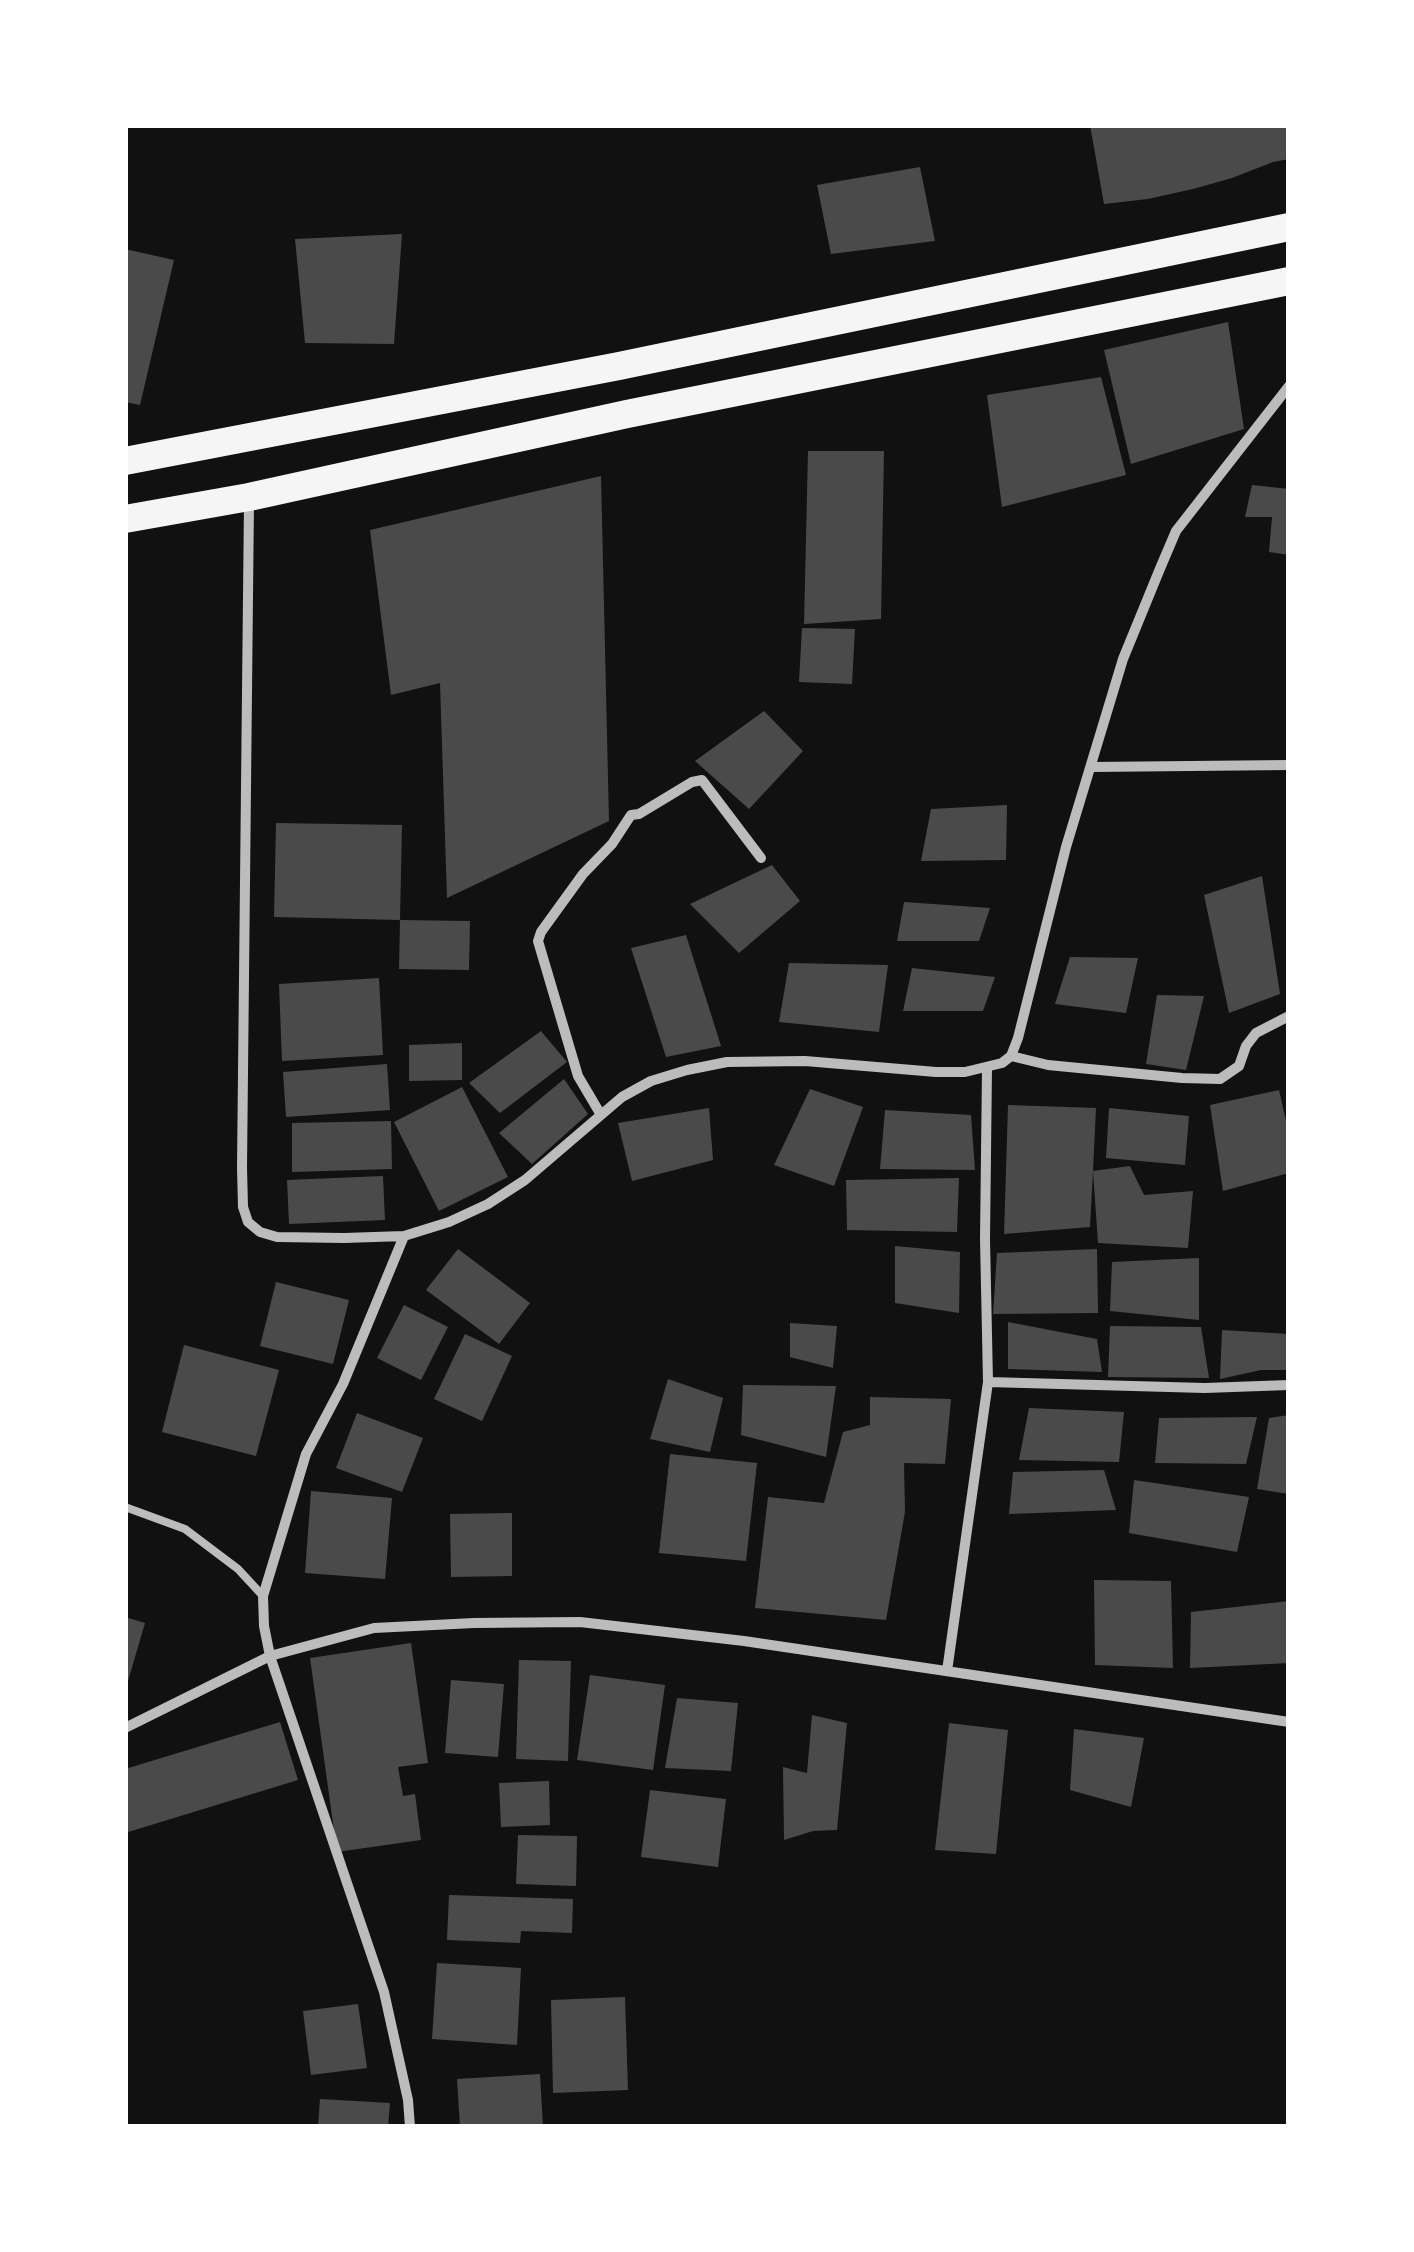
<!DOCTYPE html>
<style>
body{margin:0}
#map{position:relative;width:1414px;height:2252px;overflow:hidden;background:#111;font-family:Arial,sans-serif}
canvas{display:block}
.frame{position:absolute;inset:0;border:128px solid #fff;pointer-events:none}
</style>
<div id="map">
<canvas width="1414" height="2252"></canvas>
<div class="frame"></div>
</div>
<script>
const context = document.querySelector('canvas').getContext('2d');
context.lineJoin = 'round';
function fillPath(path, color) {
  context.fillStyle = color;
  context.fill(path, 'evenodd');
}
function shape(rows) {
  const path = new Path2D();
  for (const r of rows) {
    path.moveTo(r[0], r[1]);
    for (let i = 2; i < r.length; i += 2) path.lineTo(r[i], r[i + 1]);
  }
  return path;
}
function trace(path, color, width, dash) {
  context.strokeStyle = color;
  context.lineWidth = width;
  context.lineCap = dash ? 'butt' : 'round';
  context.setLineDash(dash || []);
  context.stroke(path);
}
const building = shape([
 [1090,125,1289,125,1289,159,1273,162,1232,178,1193,189,1148,199,1104,204],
 [920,167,935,241,831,254,817,185],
 [402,234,394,344,305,343,295,239],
 [125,249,174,260,140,405,125,402],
 [1228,322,1244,429,1131,464,1104,350],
 [1101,377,1126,475,1002,507,987,395],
 [808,451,884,451,881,619,804,624],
 [601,476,609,821,447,898,440,683,391,695,370,530],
 [1252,485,1289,489,1289,555,1269,552,1272,517,1245,517],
 [802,628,855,629,852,684,799,682],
 [764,711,803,751,749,809,695,761],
 [1007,805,1006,860,921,861,931,809],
 [276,823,402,825,400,920,470,921,469,970,399,969,400,920,274,917],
 [772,865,800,901,739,953,690,904],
 [1262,876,1280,994,1229,1013,1204,895],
 [904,902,990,908,979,941,897,941],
 [686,935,721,1046,666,1057,631,948],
 [1070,957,1138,958,1126,1013,1055,1004],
 [789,963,888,965,879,1032,779,1022],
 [912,968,995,977,983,1011,903,1011],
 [379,978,383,1055,282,1061,279,984],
 [1157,995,1204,996,1186,1070,1146,1064],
 [541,1031,567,1062,500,1113,469,1083],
 [462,1043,462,1080,409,1081,409,1045],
 [387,1064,390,1110,286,1117,283,1072],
 [564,1079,588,1114,532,1164,499,1133],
 [462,1087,508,1177,439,1211,394,1122],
 [810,1089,863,1107,834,1186,774,1165],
 [1279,1090,1289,1134,1289,1173,1223,1191,1210,1105],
 [1008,1105,1096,1108,1093,1171,1130,1166,1144,1195,1193,1191,1188,1248,1098,1243,1093,1171,1090,1227,1004,1234],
 [709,1108,713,1160,632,1181,618,1123],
 [1109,1108,1189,1116,1185,1165,1106,1158],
 [885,1110,971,1115,975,1170,880,1169],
 [391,1121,392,1169,292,1172,292,1123],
 [383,1176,385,1220,289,1224,287,1180],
 [959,1178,957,1232,847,1230,846,1180],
 [895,1246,960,1252,959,1313,895,1303],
 [458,1249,530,1303,499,1344,426,1290],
 [1097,1249,1098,1313,993,1314,997,1253],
 [1199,1258,1199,1320,1110,1311,1112,1262],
 [276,1282,349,1300,333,1364,260,1346],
 [404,1305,448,1327,421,1380,377,1358],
 [1008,1322,1097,1339,1102,1372,1008,1369],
 [790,1323,837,1326,833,1368,790,1357],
 [1110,1326,1201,1327,1209,1378,1108,1377],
 [1222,1330,1289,1334,1289,1370,1261,1370,1220,1379],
 [465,1334,512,1356,482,1421,434,1399],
 [184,1345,279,1370,256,1456,162,1432],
 [668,1379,723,1398,710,1452,650,1439],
 [743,1385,836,1386,826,1457,741,1435],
 [870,1397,951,1399,945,1464,904,1463,905,1512,886,1620,755,1608,768,1497,824,1503,843,1432,870,1425],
 [1029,1408,1124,1412,1119,1462,1019,1460],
 [357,1413,423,1438,402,1492,336,1468],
 [1289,1415,1289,1494,1257,1489,1269,1418],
 [1257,1417,1246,1464,1155,1463,1159,1418],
 [670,1454,757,1463,746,1561,659,1553],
 [1104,1470,1116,1510,1009,1514,1013,1472],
 [1134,1480,1249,1497,1237,1552,1129,1533],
 [311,1491,392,1498,385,1579,305,1573],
 [512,1513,512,1576,451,1577,450,1514],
 [1094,1580,1171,1581,1173,1668,1095,1665],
 [1289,1601,1289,1663,1190,1668,1191,1612],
 [125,1617,145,1623,126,1688,125,1688],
 [411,1643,428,1763,398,1767,403,1796,415,1794,421,1840,337,1852,310,1658],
 [519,1660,571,1661,568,1761,516,1759],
 [590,1675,665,1685,653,1770,577,1760],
 [451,1680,504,1684,498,1757,445,1753],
 [677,1698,738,1703,731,1771,665,1768],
 [812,1715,847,1723,837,1830,813,1831,784,1840,783,1767,807,1773],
 [280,1722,298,1780,125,1833,125,1769],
 [949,1723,1008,1730,996,1854,935,1850],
 [1074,1729,1144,1738,1131,1807,1070,1790],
 [549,1781,550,1825,501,1827,499,1783],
 [650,1790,726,1799,718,1867,641,1857],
 [518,1835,577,1836,576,1886,516,1884],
 [449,1895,573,1899,572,1933,521,1931,520,1943,447,1940],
 [437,1963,521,1968,517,2045,432,2039],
 [625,1997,628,2090,553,2093,551,2000],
 [358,2004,367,2068,311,2075,303,2011],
 [540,2074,543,2127,460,2127,457,2079],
 [320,2099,390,2103,388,2127,318,2127]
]);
const service = shape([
 [125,1507,185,1529,238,1569,263,1596]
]);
const minor = shape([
 [249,501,242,1167,243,1207,248,1222,260,1232,277,1237,344,1238,404,1236,449,1222,488,1204,525,1180,622,1097,651,1081,687,1070,727,1062,805,1061,936,1072,965,1072,1002,1063,1011,1056,1018,1038,1066,847,1123,659,1159,571,1176,531,1289,386],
 [1091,767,1289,765],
 [1011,1056,1048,1065,1182,1078,1220,1079,1239,1066,1246,1046,1256,1033,1289,1016],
 [601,1115,578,1076,538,941,541,932,583,874,612,844,631,815,639,814,692,782,702,780,761,858],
 [404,1236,343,1384,306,1454,263,1596,264,1626,270,1656,384,1992,408,2100,410,2127],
 [988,1382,1205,1388,1289,1385],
 [947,1671,988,1382,985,1239,987,1068],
 [125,1728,270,1656,374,1628,474,1623,580,1622,744,1641,1289,1722]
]);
const trunk = shape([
 [125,461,619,366,1289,227],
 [125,519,249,497,627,414,1289,281]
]);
fillPath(building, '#4a4a4a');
trace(service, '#bcbcbc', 8);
trace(minor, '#bcbcbc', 10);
trace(trunk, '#f5f5f5', 28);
</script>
